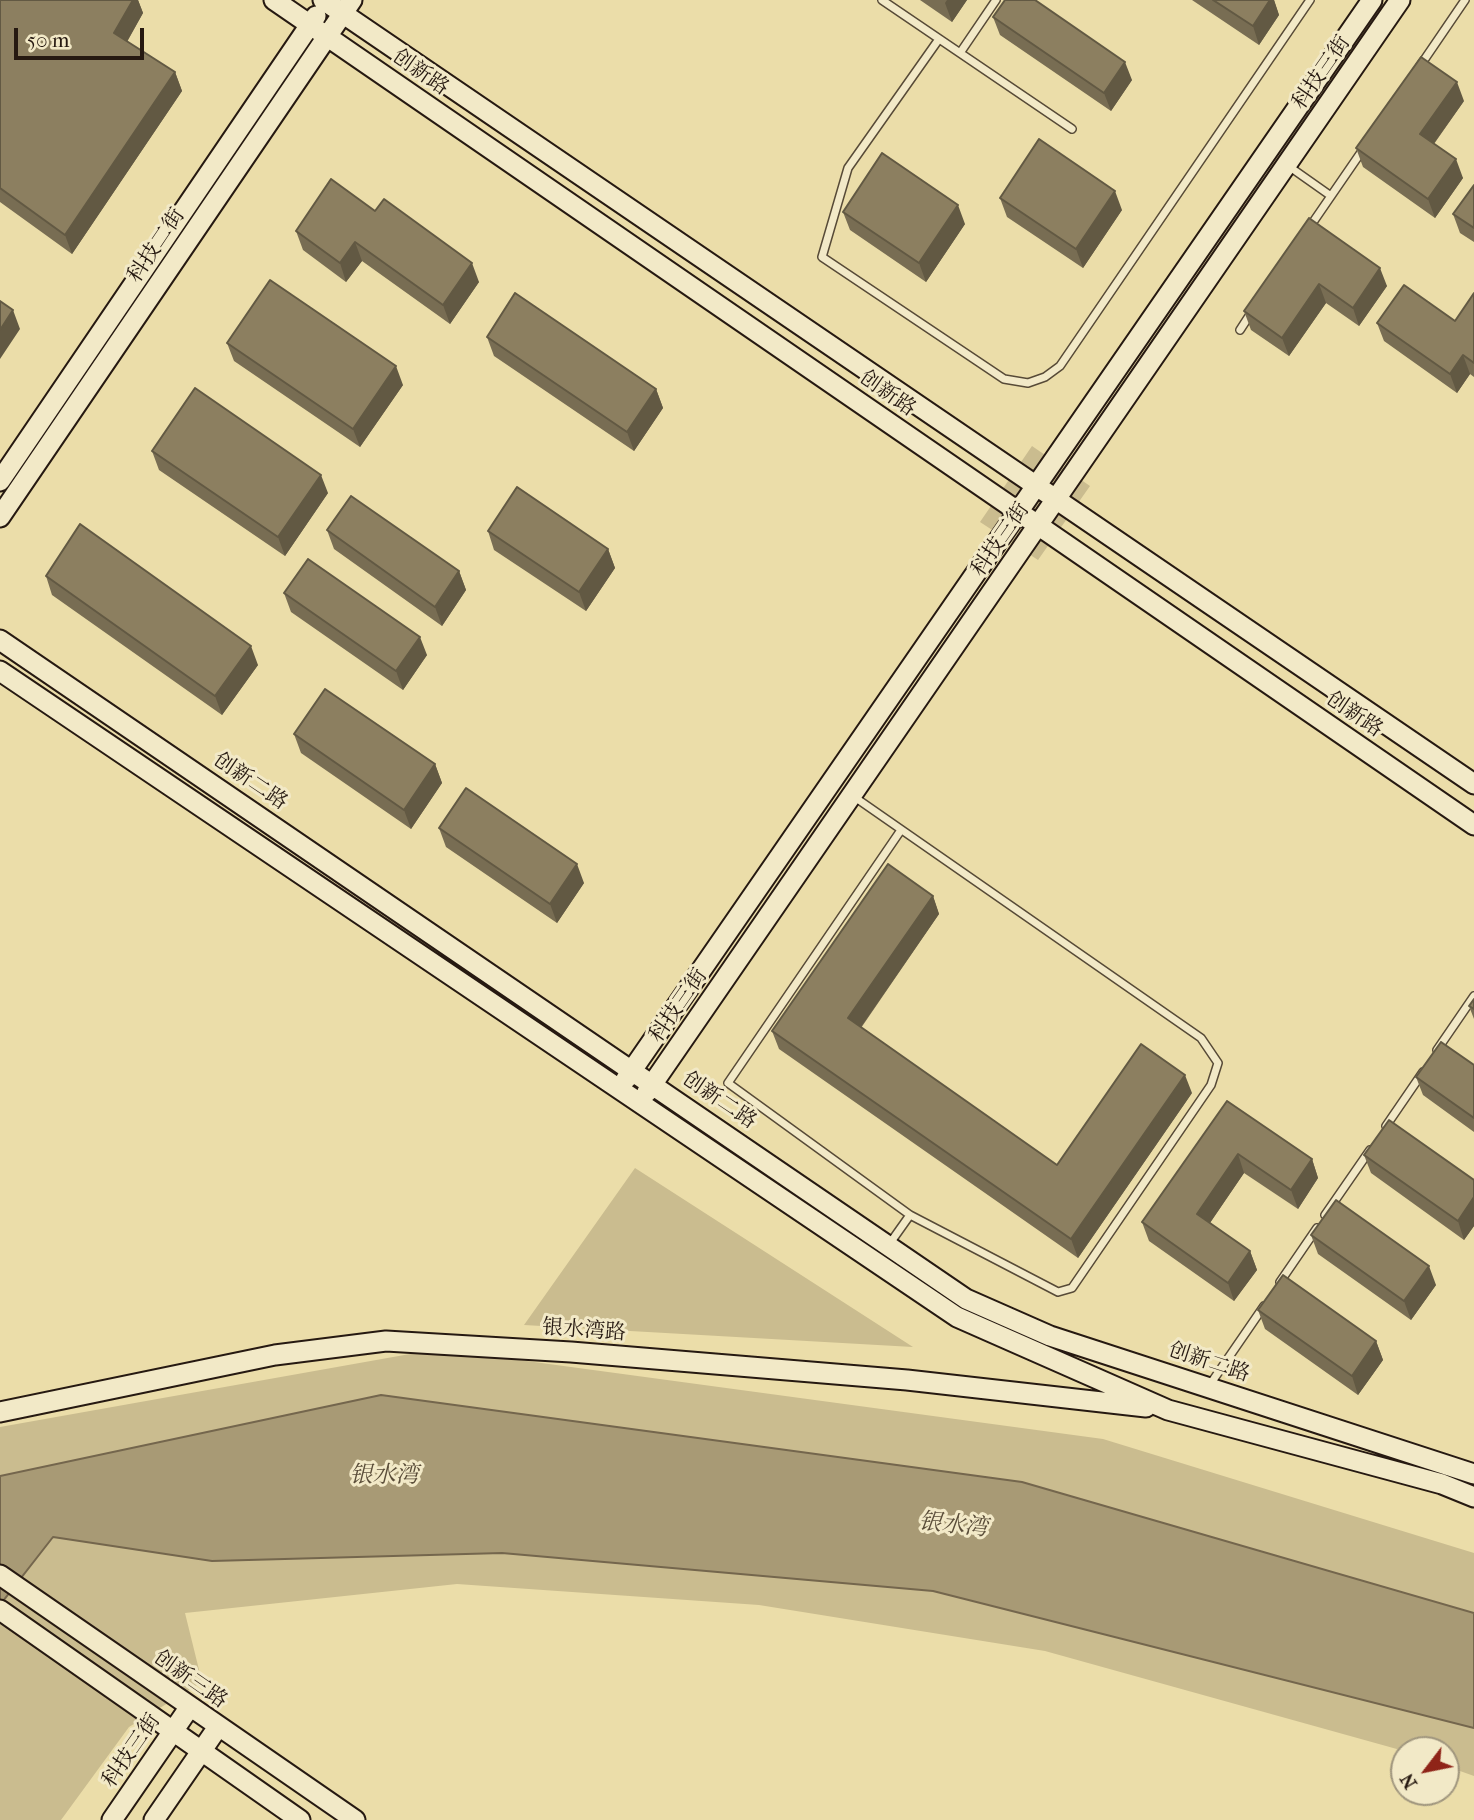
<!DOCTYPE html>
<meta charset="utf-8">
<style>
body{margin:0}
#map{position:relative;width:1474px;height:1820px;overflow:hidden;background:#ebdda9;font-family:"IM FELL French Canon",serif}
canvas{display:block}
.north{position:absolute;left:1390px;top:1736px;width:70px;height:70px;box-sizing:border-box;background:#f2e9c7;border:2px solid #a0967e;border-radius:50%;rotate:238deg;font-size:19px;font-weight:700;line-height:28px;text-align:center;color:#261911}
.north::after{content:'';display:block;margin:auto;width:24px;height:32px;background:#8f2418;clip-path:polygon(50% 0,100% 100%,50% 72%,0 100%)}
.scale{position:absolute;left:14px;top:28px;width:130px;height:32px;box-sizing:border-box;border:4px solid #261911;border-top:0;padding-left:9px;font-size:21px;line-height:24px;white-space:nowrap;color:#261911;-webkit-text-stroke:5px #f2e9c7;paint-order:stroke}
</style>
<div id="map">
<canvas width="1474" height="1820"></canvas>
<div class="north">N</div>
<div class="scale">50 m</div>
</div>
<script>
const context = document.querySelector('canvas').getContext('2d');
context.lineJoin = 'round';
function fillPath(path, color) {
  context.fillStyle = color;
  context.fill(path, 'evenodd');
}
function shape(rows) {
  const path = new Path2D();
  for (const r of rows) {
    path.moveTo(r[0], r[1]);
    for (let i = 2; i < r.length; i += 2) path.lineTo(r[i], r[i + 1]);
  }
  return path;
}
function trace(path, color, width, dash) {
  context.strokeStyle = color;
  context.lineWidth = width;
  context.lineCap = dash ? 'butt' : 'round';
  context.setLineDash(dash || []);
  context.stroke(path);
}
function label(font, color, halo, rows, align = 'center') {
  context.font = font + ' "IM FELL French Canon","Noto Serif SC",serif';
  context.lineWidth = 6;
  context.setLineDash([]);
  context.textBaseline = 'middle';
  context.strokeStyle = halo;
  context.fillStyle = color;
  for (const [text, x, y, turn = 0] of rows) {
    context.save();
    context.translate(x, y);
    context.rotate((+turn || 0) * Math.PI / 180);
    context.textAlign = isNaN(turn) ? turn : align;
    if (halo) context.strokeText(text, 0, 0);
    context.fillText(text, 0, 0);
    context.restore();
  }
}
const green = shape([
 [1032,446,1090,486,1038,560,980,522],
 [635,1168,913,1347,524,1325],
 [438,1349,1103,1439,1474,1553,1474,1776,1446,1766,1446,1750,1404,1751,1045,1651,759,1605,457,1584,185,1613,202,1682,129,1727,61,1820,0,1820,0,1427]
]);
const water = shape([
 [381,1395,1022,1482,1474,1613,1474,1728,933,1591,502,1553,212,1561,53,1537,0,1605,0,1476,381,1395]
]);
const lane = shape([
 [882,0,1072,129],
 [939,39,848,168,822,257,1004,379,1028,383,1045,377,1060,366,1310,0],
 [960,53,996,0],
 [1420,66,1465,0],
 [1287,165,1331,196],
 [1309,228,1364,148],
 [1240,330,1251,313],
 [853,796,1201,1038,1218,1063,1211,1085,1072,1288,1058,1292,910,1215,728,1083,901,830],
 [1437,1050,1474,996],
 [1386,1126,1423,1072],
 [1325,1215,1370,1150],
 [888,1246,910,1215],
 [1280,1282,1317,1228],
 [1209,1386,1264,1306]
]);
const secondary = shape([
 [274,0,1474,825],
 [323,0,1474,784],
 [0,481,316,16],
 [0,517,352,0],
 [0,640,966,1299,1050,1336,1474,1474],
 [0,671,957,1317,1168,1410,1442,1484,1474,1497],
 [626,1079,1372,0],
 [647,1092,1400,0],
 [0,1412,275,1355,386,1341,571,1352,907,1380,1146,1407],
 [0,1575,355,1820],
 [0,1610,300,1820],
 [112,1820,189,1708],
 [154,1820,218,1727]
]);
const wall = shape([
 [0,0,138,0,143,13,127,42,175,72,182,91,72,254,0,202],
 [920,0,967,0,952,22],
 [1192,0,1274,0,1279,15,1259,45],
 [993,17,1132,80,1111,111,1000,35],
 [1464,101,1434,144,1463,178,1435,218,1363,167,1356,148],
 [1474,185,1474,242,1460,233,1453,214],
 [1000,198,1122,210,1083,268,1007,217],
 [375,211,479,282,450,324,362,261,346,282,303,250,296,231],
 [843,212,965,224,926,282,850,230],
 [1309,218,1387,286,1359,326,1326,303,1289,356,1251,330,1244,311],
 [1474,293,1474,377,1470,374,1457,393,1384,341,1377,323,1455,321],
 [487,337,656,389,663,408,634,451,494,356],
 [227,343,403,385,360,447,234,361],
 [152,451,328,493,285,556,159,470],
 [327,530,459,571,466,590,442,626,334,549],
 [488,531,608,549,615,568,586,611,494,550],
 [46,576,258,665,222,715,52,595],
 [284,593,427,655,403,690,291,612],
 [294,734,435,764,442,783,411,829,301,753],
 [439,828,584,883,557,923,446,847],
 [933,896,939,914,861,1028,1057,1165,1192,1093,1078,1258,779,1049,772,1031],
 [1474,999,1474,1019,1469,1006],
 [1474,1065,1474,1132,1423,1095,1416,1077],
 [1227,1101,1312,1159,1318,1178,1298,1209,1244,1173,1210,1223,1250,1251,1257,1270,1234,1301,1149,1241,1142,1222],
 [1364,1155,1474,1180,1474,1226,1464,1240,1371,1173],
 [1311,1235,1436,1285,1411,1320,1318,1254],
 [1258,1310,1376,1341,1383,1360,1358,1395,1265,1329]
]);
const shadedWall = shape([
 [133,0,138,0,143,13,121,52,114,33],
 [947,0,967,0,952,22,945,3],
 [1270,0,1274,0,1279,15,1259,45,1253,26],
 [1125,62,1132,80,1111,111,1104,93],
 [175,72,182,91,72,254,65,235],
 [1457,82,1464,101,1427,153,1420,134],
 [1456,159,1463,178,1435,218,1428,199],
 [1115,191,1122,210,1083,268,1076,249],
 [958,205,965,224,926,282,919,263],
 [355,242,362,261,346,282,340,263],
 [472,263,479,282,450,324,443,305],
 [1380,268,1387,286,1359,326,1353,308],
 [1319,284,1326,303,1289,356,1282,338],
 [13,310,20,329,0,359,0,330],
 [1463,355,1470,374,1457,393,1450,374],
 [396,366,403,385,360,447,353,429],
 [656,389,663,408,634,451,627,432],
 [321,475,328,493,285,556,278,537],
 [608,549,615,568,586,611,579,592],
 [459,571,466,590,442,626,435,607],
 [420,637,427,655,403,690,396,671],
 [251,646,258,665,222,715,215,696],
 [435,764,442,783,411,829,404,810],
 [577,864,584,883,557,923,550,904],
 [933,896,939,914,854,1037,848,1018],
 [1185,1075,1192,1093,1078,1258,1071,1239],
 [1238,1154,1244,1173,1203,1233,1197,1214],
 [1312,1159,1318,1178,1298,1209,1291,1190],
 [1474,1197,1474,1226,1464,1240,1458,1221],
 [1250,1251,1257,1270,1234,1301,1228,1283],
 [1429,1266,1436,1285,1411,1320,1404,1301],
 [1376,1341,1383,1360,1358,1395,1352,1376]
]);
const building = shape([
 [0,0,133,0,114,33,175,72,65,235,0,188,0,0],
 [1005,0,1035,0,1125,62,1104,93,993,17,1005,0],
 [1213,0,1270,0,1253,26,1213,0],
 [1421,57,1457,82,1420,134,1456,159,1428,199,1356,148,1421,57],
 [1039,139,1115,191,1076,249,1000,198,1039,139],
 [882,153,958,205,919,263,843,212,882,153],
 [331,179,375,211,384,199,472,263,443,305,355,242,340,263,296,231,331,179],
 [1474,185,1474,228,1453,214,1474,185],
 [1309,218,1380,268,1353,308,1319,284,1282,338,1244,311,1309,218],
 [270,280,396,366,353,429,227,343,270,280],
 [1404,285,1455,321,1474,293,1474,363,1463,355,1450,374,1377,323,1404,285],
 [515,293,656,389,627,432,487,337,515,293],
 [0,301,13,310,0,330,0,301],
 [195,388,321,475,278,537,152,451,195,388],
 [517,487,608,549,579,592,488,531,517,487],
 [351,496,459,571,435,607,327,530,351,496],
 [80,524,251,646,215,696,46,576,80,524],
 [308,559,420,637,396,671,284,593,308,559],
 [325,689,435,764,404,810,294,734,325,689],
 [466,788,577,864,550,904,439,828,466,788],
 [888,864,933,896,848,1018,1057,1165,1141,1044,1185,1075,1071,1239,772,1031,888,864],
 [1474,999,1474,1009,1469,1006,1474,999],
 [1441,1042,1474,1065,1474,1118,1416,1077,1441,1042],
 [1227,1101,1312,1159,1291,1190,1238,1154,1197,1214,1250,1251,1228,1283,1142,1222,1227,1101],
 [1389,1120,1474,1180,1474,1197,1458,1221,1364,1155,1389,1120],
 [1336,1200,1429,1266,1404,1301,1311,1235,1336,1200],
 [1283,1275,1376,1341,1352,1376,1258,1310,1283,1275]
]);
const streetNames = [
 ["创新路",420,73,35],
 ["科技三街",1322,73,-55],
 ["科技二街",157,246,-56],
 ["创新路",887,394,35],
 ["科技三街",1001,540,-55],
 ["创新路",1354,715,34],
 ["创新二路",250,782,34],
 ["科技三街",679,1006,-55],
 ["创新二路",719,1101,34],
 ["银水湾路",584,1331,4],
 ["创新二路",1209,1363,18],
 ["创新三路",190,1680,35],
 ["科技三街",132,1751,-55]
];
const waterNames = [
 ["银水湾",384,1476],
 ["银水湾",953,1526,6]
];
fillPath(green, '#cabc8f');
fillPath(water, '#a89a75');
trace(water, '#74664d', 2);
trace(lane, '#574a37', 10);
trace(secondary, '#261911', 23);
trace(lane, '#f2e9c7', 7);
trace(secondary, '#f2e9c7', 19);
fillPath(wall, '#786d53');
fillPath(shadedWall, '#625943');
fillPath(building, '#8c7f60');
trace(building, '#625943', 2);
label('21px', '#261911', '#f2e9c7', streetNames);
label('italic 23px', '#5a4d39', '#f2e9c7', waterNames);
</script>
